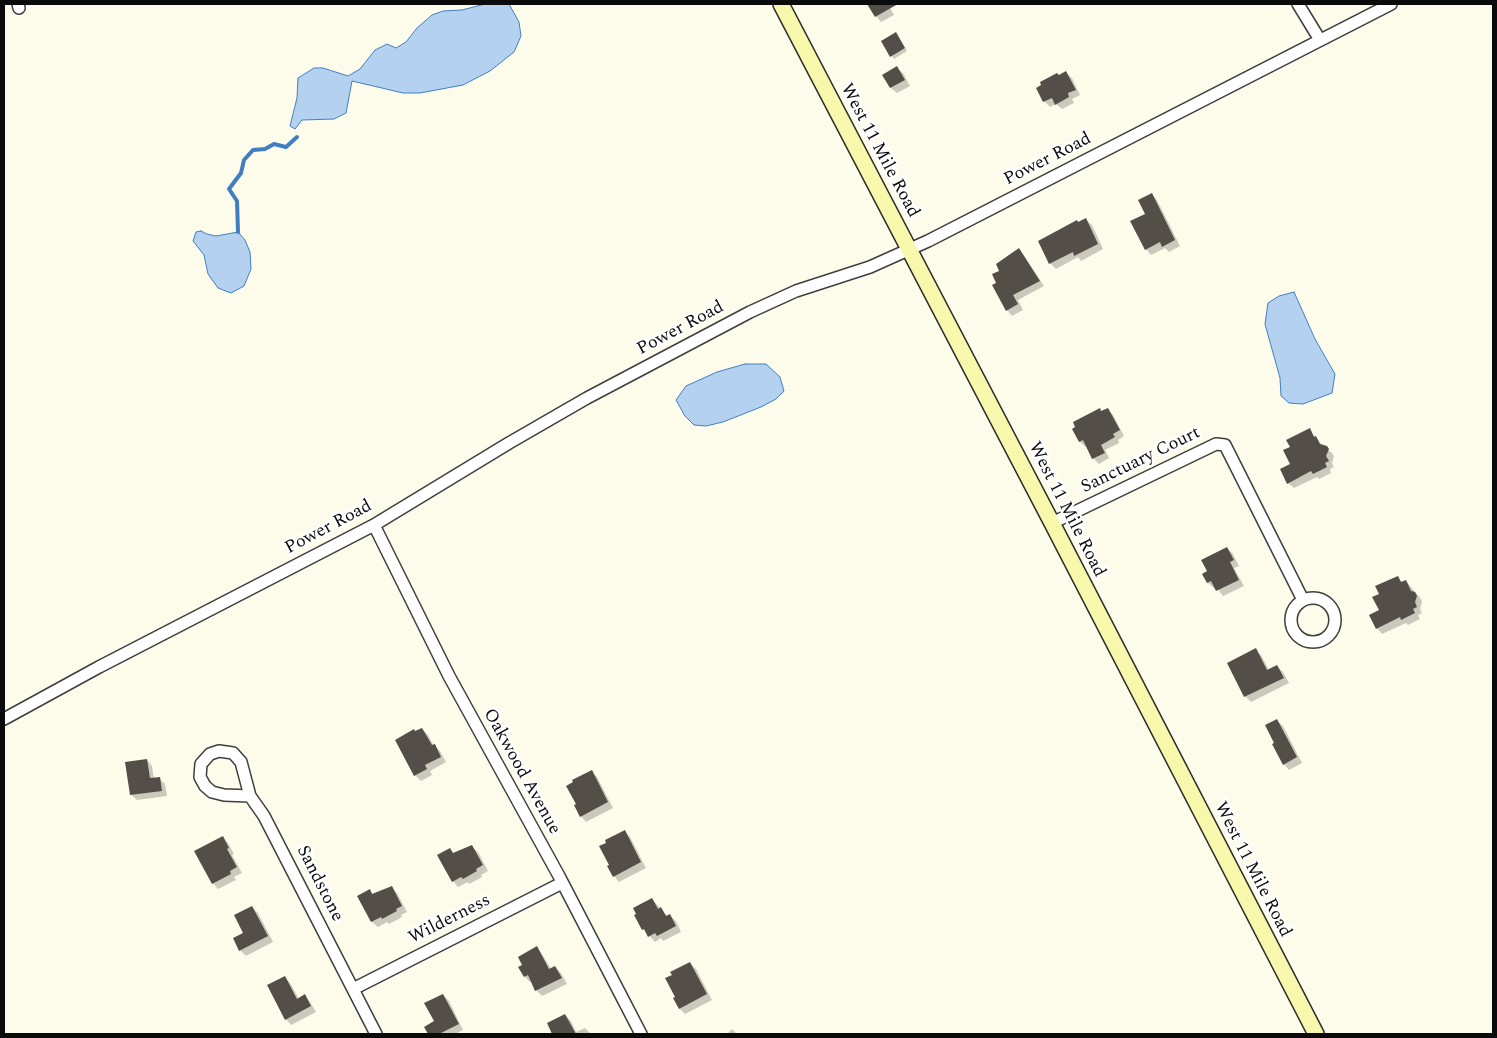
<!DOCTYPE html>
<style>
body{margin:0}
#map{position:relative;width:1497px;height:1038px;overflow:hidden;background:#fdfceb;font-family:Spectral,serif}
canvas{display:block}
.frame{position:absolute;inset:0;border:5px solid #0b0b0b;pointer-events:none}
</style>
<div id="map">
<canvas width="1497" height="1038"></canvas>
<div class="frame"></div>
</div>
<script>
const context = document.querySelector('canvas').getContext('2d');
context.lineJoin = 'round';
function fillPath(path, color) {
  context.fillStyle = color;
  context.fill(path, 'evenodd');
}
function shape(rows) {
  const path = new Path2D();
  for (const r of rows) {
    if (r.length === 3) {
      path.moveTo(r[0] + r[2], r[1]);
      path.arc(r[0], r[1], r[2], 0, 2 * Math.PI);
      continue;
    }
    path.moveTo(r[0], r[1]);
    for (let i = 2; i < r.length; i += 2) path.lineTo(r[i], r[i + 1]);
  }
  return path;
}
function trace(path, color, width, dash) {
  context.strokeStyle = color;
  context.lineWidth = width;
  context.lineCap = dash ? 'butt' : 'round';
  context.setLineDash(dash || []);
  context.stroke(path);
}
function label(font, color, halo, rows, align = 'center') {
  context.font = font + ' Spectral,serif';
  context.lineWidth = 5;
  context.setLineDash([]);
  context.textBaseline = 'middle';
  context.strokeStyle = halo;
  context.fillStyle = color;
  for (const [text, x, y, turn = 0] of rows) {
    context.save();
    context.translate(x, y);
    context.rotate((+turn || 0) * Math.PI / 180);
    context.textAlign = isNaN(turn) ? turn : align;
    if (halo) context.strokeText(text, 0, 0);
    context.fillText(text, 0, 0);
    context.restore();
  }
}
const water = shape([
 [485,4,509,4,519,22,521,36,514,52,490,71,463,85,420,93,403,93,352,81,346,113,334,119,302,120,295,129,290,126,297,98,298,78,314,68,323,68,348,76,360,69,375,50,387,44,396,48,406,42,417,28,432,15,443,11,462,10,485,4],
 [201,231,207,234,216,236,238,232,245,240,250,252,251,269,244,286,231,293,218,288,208,274,204,255,193,241,196,232,201,231],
 [1294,292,1315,339,1335,374,1332,393,1303,404,1289,403,1281,396,1280,378,1265,324,1268,303,1279,296,1294,292],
 [745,364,766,364,780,377,784,391,776,399,761,407,723,422,706,426,694,425,685,416,676,400,686,386,717,372,745,364]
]);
const shadow = shape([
 [869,4,888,4,894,15,881,22,876,16],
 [898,36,907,51,894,59,882,41],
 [897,68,903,73,910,86,897,93,891,88,884,76],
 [1066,73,1072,78,1080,95,1072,99,1074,103,1062,109,1056,104,1050,107,1044,101,1059,76],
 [1151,194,1157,200,1180,246,1169,252,1165,248,1151,255,1146,249,1146,214],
 [1086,220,1092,225,1103,249,1081,261,1078,257,1056,269,1050,263,1079,223],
 [1019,250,1024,256,1044,286,1018,300,1023,310,1012,316,1007,310,1001,271],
 [1108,409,1113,415,1124,436,1118,440,1119,443,1105,450,1109,458,1099,464,1093,458,1087,446,1086,447,1080,442,1074,429],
 [1309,430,1323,446,1332,453,1334,456,1332,463,1334,467,1330,469,1331,473,1319,479,1317,477,1294,488,1288,483,1292,465,1291,448],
 [1227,548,1233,554,1239,566,1234,568,1244,586,1223,596,1216,587,1214,588,1208,583,1204,574,1208,572],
 [1397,577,1403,583,1406,581,1421,599,1422,602,1420,609,1422,613,1418,615,1420,619,1408,625,1406,623,1382,634,1377,628,1381,611,1381,594],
 [1255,650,1261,655,1269,670,1277,666,1283,672,1289,683,1251,702,1245,696],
 [1277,721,1283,726,1302,763,1289,770,1284,764,1276,744],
 [422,729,428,735,434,746,440,751,446,762,430,771,432,775,421,781,415,775,416,733],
 [147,760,152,766,154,779,159,778,165,784,167,796,137,800,131,794],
 [591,771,597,777,613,808,586,822,581,816],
 [624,831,630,837,646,868,619,882,614,876,611,865],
 [222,837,228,843,234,854,232,855,242,873,234,877,236,880,218,889,213,883],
 [472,847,478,852,488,871,481,875,482,877,469,884,468,882,458,887,453,881],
 [391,887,397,893,407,912,401,915,402,917,389,924,387,922,378,927,372,922,359,896,369,890,374,895],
 [652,899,668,917,670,916,676,921,681,932,663,941,661,938,655,942,643,929],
 [252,907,258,913,273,942,246,956,240,950],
 [536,948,542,954,551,969,555,967,561,973,567,984,542,996,536,990,532,981,530,982,525,977,524,965],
 [690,964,696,969,712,1000,685,1014,680,1009,676,997],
 [285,977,290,983,299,999,305,996,310,1002,316,1012,291,1025,286,1019],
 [443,995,449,1001,463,1030,455,1034,429,1034,425,1027,435,1022],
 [565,1015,571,1021,576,1032,585,1028,591,1034,554,1034,548,1024],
 [732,1029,737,1034,727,1034]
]);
const stream = shape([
 [238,232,237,201,229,189,241,173,244,160,253,150,265,149,274,144,286,147,297,137]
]);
const building = shape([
 [867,4,898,4,875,17],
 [896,32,905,48,890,57,881,41],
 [897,66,905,80,890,88,882,75],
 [1066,71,1076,90,1068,93,1069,97,1055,105,1052,98,1043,102,1036,88,1041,85,1040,82,1057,73,1059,75],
 [1152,193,1175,240,1162,247,1160,242,1145,250,1130,221,1145,214,1138,200],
 [1086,218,1098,244,1074,256,1073,252,1049,264,1038,241,1077,220,1078,222],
 [1019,248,1040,281,1013,295,1018,304,1006,311,992,285,996,283,992,274,999,271,996,264],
 [1100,408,1101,411,1108,408,1120,430,1113,434,1115,437,1101,445,1105,453,1092,459,1083,440,1079,442,1072,429,1075,427,1073,422],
 [1310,428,1314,437,1316,436,1320,444,1327,446,1329,449,1326,456,1329,461,1325,463,1327,467,1313,474,1311,471,1287,484,1280,469,1290,464,1283,450,1290,447,1286,440],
 [1227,547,1234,560,1230,562,1239,580,1216,591,1211,581,1207,583,1202,574,1207,571,1201,560],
 [1398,576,1401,582,1406,580,1411,591,1415,592,1417,596,1415,602,1417,607,1413,609,1415,613,1401,620,1400,617,1376,629,1369,615,1379,610,1372,597,1379,594,1375,586],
 [1256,648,1267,670,1277,665,1284,678,1244,697,1227,663],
 [1277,719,1297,757,1283,765,1272,744,1274,743,1265,725],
 [422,728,432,745,435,744,441,757,425,765,427,769,414,776,395,740,414,729,415,731],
 [147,759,150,778,160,777,162,791,130,795,125,762],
 [592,770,608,802,580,817,574,805,576,804,566,786,573,782,572,780],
 [625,830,641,862,613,877,607,866,609,865,599,846,606,843,605,840],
 [223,836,229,848,227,849,237,867,230,871,231,874,212,884,194,851],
 [472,845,483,865,476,869,477,871,463,879,461,877,452,882,437,855,450,848,453,853],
 [392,886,402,906,396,909,397,911,382,919,381,917,371,922,357,896,370,889,372,894],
 [652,898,658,909,661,907,666,916,670,914,676,926,657,936,655,933,648,937,644,929,642,930,634,915,636,914,633,908],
 [252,906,268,936,239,951,233,938,243,933,234,915],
 [537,946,549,969,555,966,562,978,535,991,528,975,524,977,518,967,522,965,518,957],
 [690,962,707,994,679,1009,673,998,675,997,665,978,672,975,670,972],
 [285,976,297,999,305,994,311,1006,285,1020,267,985],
 [443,994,459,1024,439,1034,428,1034,424,1027,434,1021,424,1003],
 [565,1014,576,1034,552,1034,547,1023]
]);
const street = shape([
 [18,4,19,8],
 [1298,4,1320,40],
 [1052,523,1216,444,1225,445,1303,600],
 [374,525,449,676,559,876,641,1034],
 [1313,620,22],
 [4,719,99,667,374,525,509,443,587,398,750,312,796,291,870,267,928,241,1391,4],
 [250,796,241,762,233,753,219,751,210,754,201,764,200,777,205,786,212,792,224,795,250,796,264,816,376,1034],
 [353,989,562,883]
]);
const secondary = shape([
 [781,4,1052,523,1316,1034]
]);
const streetNames = [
 ["West 11 Mile Road",879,151,62],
 ["Power Road",1048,160,-27],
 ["Power Road",681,329,-28],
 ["Sanctuary Court",1141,461,-26],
 ["West 11 Mile Road",1066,510,63],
 ["Power Road",329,528,-28],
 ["Oakwood Avenue",521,772,61],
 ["West 11 Mile Road",1252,870,63],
 ["Sandstone",319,884,63],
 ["Wilderness",450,920,-27]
];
fillPath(water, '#b4d2f0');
trace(water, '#417ec1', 1);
fillPath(shadow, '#0003');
trace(stream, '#417ec1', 4);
fillPath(building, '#534e48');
trace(street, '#3e3e3e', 14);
trace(secondary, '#2d2d2d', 18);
trace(street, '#fff', 11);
trace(secondary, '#f7f8ab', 15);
label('18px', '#0b0b0b', '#fff', streetNames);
</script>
